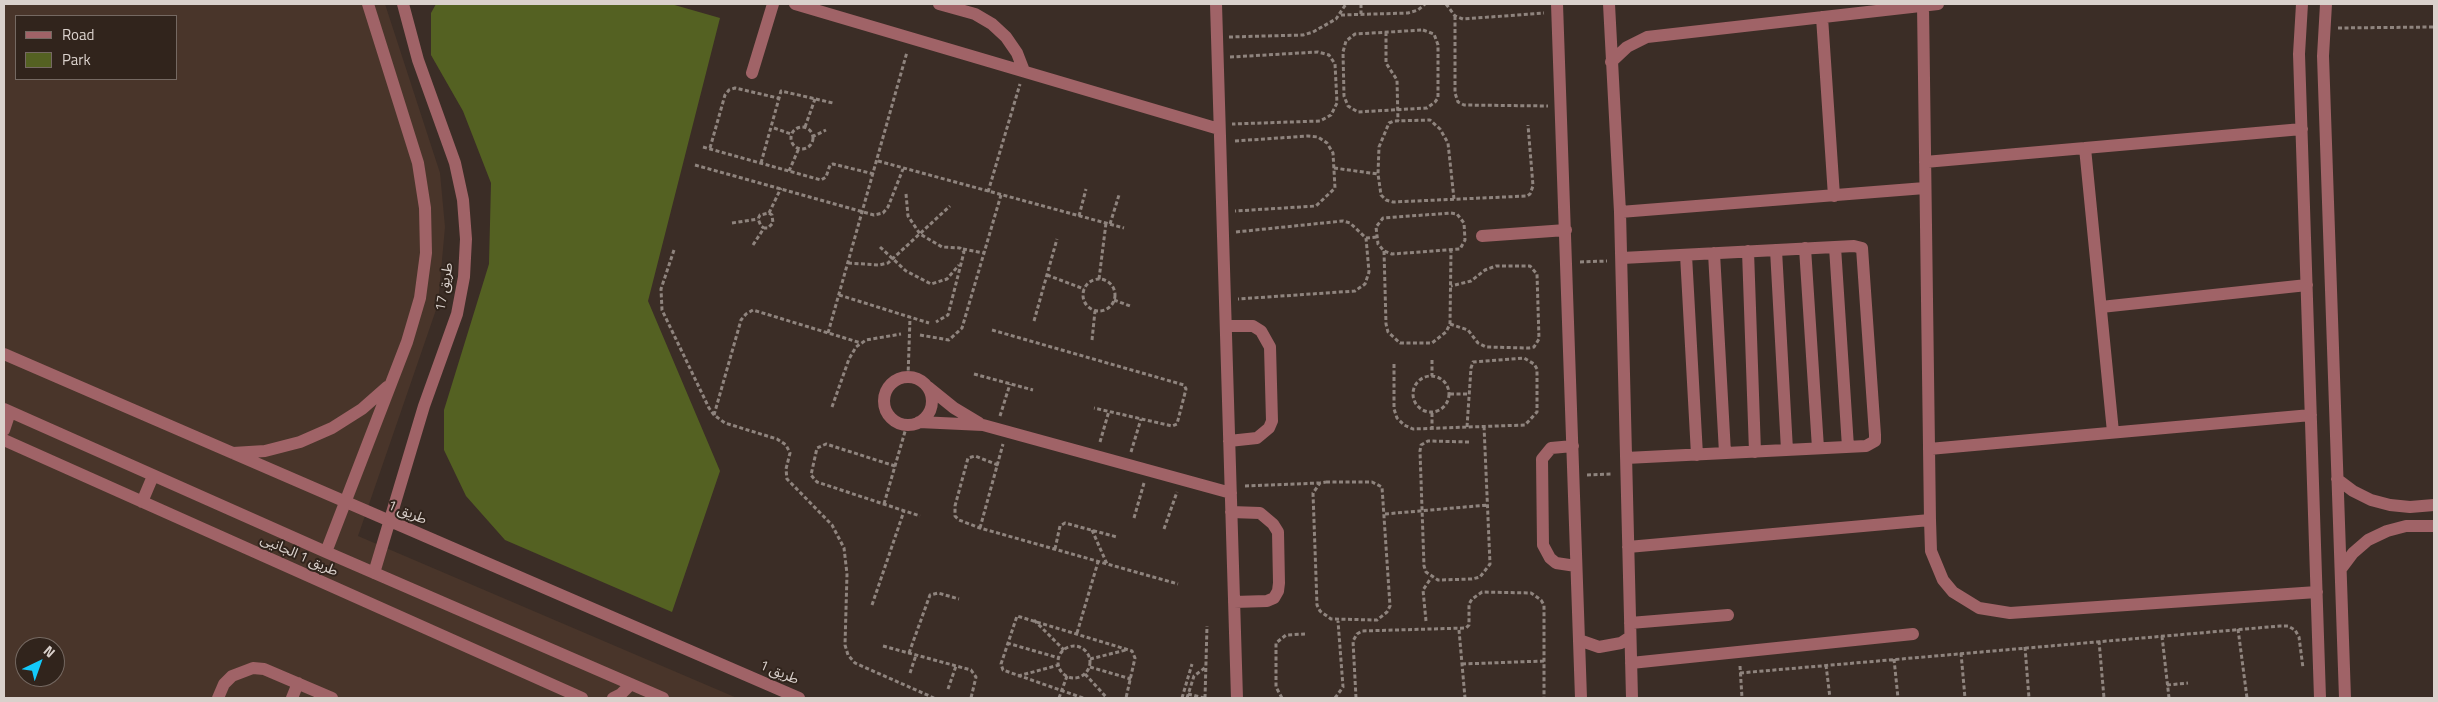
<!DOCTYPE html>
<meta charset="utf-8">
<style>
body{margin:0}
#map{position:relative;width:2438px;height:702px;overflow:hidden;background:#3b2d26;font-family:"Titillium Web",sans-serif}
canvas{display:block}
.frame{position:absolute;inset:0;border:5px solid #dad1cc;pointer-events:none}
.legend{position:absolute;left:15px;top:15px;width:162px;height:65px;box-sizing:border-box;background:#31241c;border:1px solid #756962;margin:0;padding:6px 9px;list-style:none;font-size:15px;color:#dad1cc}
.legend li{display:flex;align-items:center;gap:10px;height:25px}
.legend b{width:25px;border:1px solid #756962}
.north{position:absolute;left:15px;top:637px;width:50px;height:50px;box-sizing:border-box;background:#31241c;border:1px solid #756962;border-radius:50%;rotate:42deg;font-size:14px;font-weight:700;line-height:20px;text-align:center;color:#dad1cc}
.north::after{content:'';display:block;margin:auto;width:18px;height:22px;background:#13cafb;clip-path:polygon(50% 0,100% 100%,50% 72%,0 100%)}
</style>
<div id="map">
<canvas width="2438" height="702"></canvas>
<div class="frame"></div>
<ul class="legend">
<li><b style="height:6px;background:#a06367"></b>Road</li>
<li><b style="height:14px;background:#546122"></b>Park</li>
</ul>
<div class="north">N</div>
</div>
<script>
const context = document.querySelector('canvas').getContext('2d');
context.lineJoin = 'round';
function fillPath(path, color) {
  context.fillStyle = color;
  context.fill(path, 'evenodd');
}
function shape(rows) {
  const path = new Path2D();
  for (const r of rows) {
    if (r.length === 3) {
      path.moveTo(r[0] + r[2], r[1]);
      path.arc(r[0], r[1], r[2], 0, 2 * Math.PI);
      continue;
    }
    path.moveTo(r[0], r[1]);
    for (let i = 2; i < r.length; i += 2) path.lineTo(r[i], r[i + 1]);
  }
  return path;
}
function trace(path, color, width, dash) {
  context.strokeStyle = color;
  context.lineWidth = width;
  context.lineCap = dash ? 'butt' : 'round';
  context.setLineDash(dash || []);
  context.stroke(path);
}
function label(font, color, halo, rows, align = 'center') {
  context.font = font + ' "Titillium Web","Noto Sans Arabic",sans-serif';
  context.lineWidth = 4;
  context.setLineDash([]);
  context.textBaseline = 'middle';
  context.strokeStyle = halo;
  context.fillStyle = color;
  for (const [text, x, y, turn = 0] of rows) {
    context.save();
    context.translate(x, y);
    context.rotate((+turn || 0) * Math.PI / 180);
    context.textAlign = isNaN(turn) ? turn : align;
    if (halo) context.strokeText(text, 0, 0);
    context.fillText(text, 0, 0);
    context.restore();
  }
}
const built = shape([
 [4,4,385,4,440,173,445,227,438,304,358,536,737,698,4,698],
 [16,16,176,16,176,79,16,79],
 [25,647,55,647,55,677,25,677]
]);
const green = shape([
 [436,4,671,4,720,18,648,301,720,471,672,612,505,540,466,496,444,450,444,410,489,264,491,183,463,111,431,55,431,13]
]);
const path = shape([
 [1361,4,1361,14],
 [1446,4,1455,16,1463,19,1544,13],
 [1341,15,1408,13,1418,10,1425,4],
 [1455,16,1455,93,1458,102,1464,105,1548,106],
 [2338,28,2434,27],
 [1423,30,1434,34,1438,45,1438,98,1435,102,1427,108,1358,112,1348,106,1344,96,1343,52,1346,41,1355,34,1423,30],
 [1386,32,1386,63,1397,80,1398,121],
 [1229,37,1303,35,1313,32,1336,19,1346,4],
 [1230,57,1318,52,1329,55,1335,64,1337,103,1331,115,1320,121,1232,124],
 [805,127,815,99],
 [802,138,11],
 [774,128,791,134],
 [812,137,826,130],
 [1235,141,1308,136,1318,137,1327,143,1333,153,1335,188,1316,206,1235,211],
 [703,147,821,180,826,177,830,165,833,164,874,174],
 [710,148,725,95,729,90,735,88,778,98],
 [878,161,1124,228],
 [761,163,781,91,833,103],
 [695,165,874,215,883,213,888,207,903,169],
 [1334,168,1378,174],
 [789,171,799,148],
 [988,192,1020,84],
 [906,194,908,216,920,234,942,247,960,248,964,252,948,315,936,322],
 [1454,199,1448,143,1440,129,1430,120,1394,121,1389,123,1379,147,1378,174,1381,195,1386,200,1393,202,1527,196,1530,194,1533,186,1528,125],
 [769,213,781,188],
 [1451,213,1457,214,1464,223,1465,240,1460,249,1392,254,1384,251,1378,244,1376,227,1383,218,1451,213],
 [1079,216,1086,189],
 [732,223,758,219],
 [1110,224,1119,195],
 [1236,232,1343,221,1350,223,1366,238,1369,272,1365,284,1355,291,1238,299],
 [1366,238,1377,237],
 [753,245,764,228,768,228,773,223,772,215,769,213,760,215,758,219,761,226,764,228],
 [880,247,906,271,931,284,947,279,959,265],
 [963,249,984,253],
 [674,250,661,289,662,310,709,408,714,415,725,423,777,439,786,445,790,453,786,469,787,479,832,525,844,548,847,574,845,645,848,655,855,663,934,698],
 [1384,251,1386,324,1388,332,1400,343,1432,343,1446,332,1450,324,1451,251],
 [1580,262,1607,261],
 [848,263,879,265,888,263,950,206],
 [1047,275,1084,289],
 [1099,295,16],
 [1099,279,1106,223],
 [839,295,929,323],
 [1114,300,1130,306],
 [1034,321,1057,239],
 [1450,324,1468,330,1478,343,1486,347,1529,348,1534,347,1539,339,1537,274,1530,266,1496,266,1485,270,1471,281,1451,286],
 [992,330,1184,385,1186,389,1177,424,1172,426,1094,408],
 [828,333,907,52],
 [920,335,949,340,962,328,1001,195],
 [1092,340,1095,311],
 [1432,360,1432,376],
 [1394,364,1394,409,1397,418,1404,425,1413,429,1525,425,1537,412,1537,369,1534,364,1524,358,1473,362,1471,368,1467,427],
 [974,374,1033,390],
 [1431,394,18],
 [908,377,910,318],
 [1450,394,1469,394],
 [832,407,849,359,856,347,866,340,901,334],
 [1432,413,1432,428],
 [714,415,741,320,746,314,753,310,861,343],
 [1000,416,1010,384],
 [1100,442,1109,411],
 [1469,442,1428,441,1421,445,1420,451,1424,566,1426,572,1438,580,1472,579,1480,577,1490,564,1484,426],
 [1131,452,1141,419],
 [998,465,975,456,968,458,955,506,955,516,959,520,980,528,1178,584],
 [895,466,826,444,817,448,811,475,817,482,920,516],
 [1587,475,1613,474],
 [1326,482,1372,482,1382,487,1390,606,1387,612,1377,620,1331,619,1320,611,1317,605,1313,493,1320,483,1326,482],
 [1245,486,1319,483],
 [884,504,906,428],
 [1385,514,1488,505],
 [1134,518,1144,483],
 [980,528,1003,444],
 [1164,529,1177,492],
 [1092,530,1107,564],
 [1055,549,1060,526,1065,523,1117,537],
 [872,605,904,511],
 [1034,620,1064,650],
 [1426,621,1423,590,1431,578],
 [2238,629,2247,698],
 [1459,630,1465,698],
 [1077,633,1098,562],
 [2162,636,2169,698],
 [2099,641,2104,698],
 [1007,643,1059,658],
 [883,646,971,670,976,677,971,698],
 [1074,662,16],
 [2025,647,2029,698],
 [909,653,930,595,938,593,959,599],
 [1961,653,1965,698],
 [1090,659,1126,650],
 [1894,659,1898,698],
 [1462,664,1544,661],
 [1826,665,1830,698],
 [1740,666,1742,698],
 [1090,667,1131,679],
 [910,673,916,655],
 [1740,673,2280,626,2288,626,2295,630,2299,637,2303,668],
 [1085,674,1107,698],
 [1018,676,1059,665],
 [2167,685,2188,683],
 [948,689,956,666],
 [1188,694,1204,698],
 [1059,698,1067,676],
 [1083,698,1003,670,1001,664,1017,616,1132,651,1135,658,1126,698],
 [1182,698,1192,664],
 [1187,698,1194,676,1206,667],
 [1205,698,1207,626],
 [1282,698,1276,687,1276,643,1286,635,1305,634],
 [1335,698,1343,687,1338,621],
 [1356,698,1353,641,1357,634,1362,631,1466,628,1469,625,1469,604,1472,599,1482,592,1531,593,1541,600,1544,605,1544,698]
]);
const minor = shape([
 [795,4,1219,129],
 [939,4,975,14,992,24,1006,37,1017,53,1024,71],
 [1216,4,1237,698],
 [1557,4,1581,698],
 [1609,4,1620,212,1632,698],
 [2302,4,2299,54,2320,698],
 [2326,4,2323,56,2345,698],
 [1923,5,1930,520,1931,551,1943,580,1953,592,1979,608,2010,613,2317,592],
 [1822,17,1834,196],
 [1611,62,1627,47,1647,37,1938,4],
 [752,73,773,4],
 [2085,148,2113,432],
 [1925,162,2302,129],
 [1620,212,1925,188],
 [1482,236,1566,230],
 [1835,247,1848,447],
 [1805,248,1818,448],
 [1776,250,1787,450],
 [1748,251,1755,452],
 [1714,253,1725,453],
 [1686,255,1697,455],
 [1622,258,1854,246,1862,248,1875,435,1875,441,1866,446,1626,458],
 [2101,307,2307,285],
 [1226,326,1253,326,1261,331,1270,347,1272,421,1269,428,1257,438,1229,441],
 [4,354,799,698],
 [908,401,24],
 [928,387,954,408,979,423],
 [4,409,326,552,663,698],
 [919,422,983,425,1231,493],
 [4,430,10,412],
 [4,440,582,698],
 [1573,446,1551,448,1542,459,1543,545,1550,558,1556,563,1576,566],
 [1929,449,2311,415],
 [233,453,265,451,300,442,332,428,362,409,387,387],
 [2337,479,2353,491,2371,500,2390,505,2410,507,2434,505],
 [142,502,153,476],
 [1231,512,1260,513,1273,524,1278,532,1279,583,1278,591,1274,598,1267,601,1234,602],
 [1628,547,1930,520],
 [326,552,407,342,420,298,426,253,425,208,418,163,368,4],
 [2341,569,2353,553,2368,540,2387,531,2406,526,2434,526],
 [374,573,424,406,457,314,464,277,466,239,463,200,455,163,418,60,403,4],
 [1630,623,1728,615],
 [1579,640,1599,647,1621,643,1630,637],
 [1631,663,1913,634],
 [218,698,224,684,232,676,253,668,264,669,332,698],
 [292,698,298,683],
 [613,698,621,694,631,684]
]);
const streetNames = [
 ["طريق 17",445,287,-80],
 ["طريق 1",407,513,23],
 ["طريق 1 الجانيى",299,556,24],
 ["طريق 1",779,673,23]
];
fillPath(built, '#49352a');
fillPath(green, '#546122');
trace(path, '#8f847e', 3, [4, 2.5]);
trace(minor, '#a06367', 12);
label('14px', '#dad1cc', '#31241c', streetNames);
</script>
